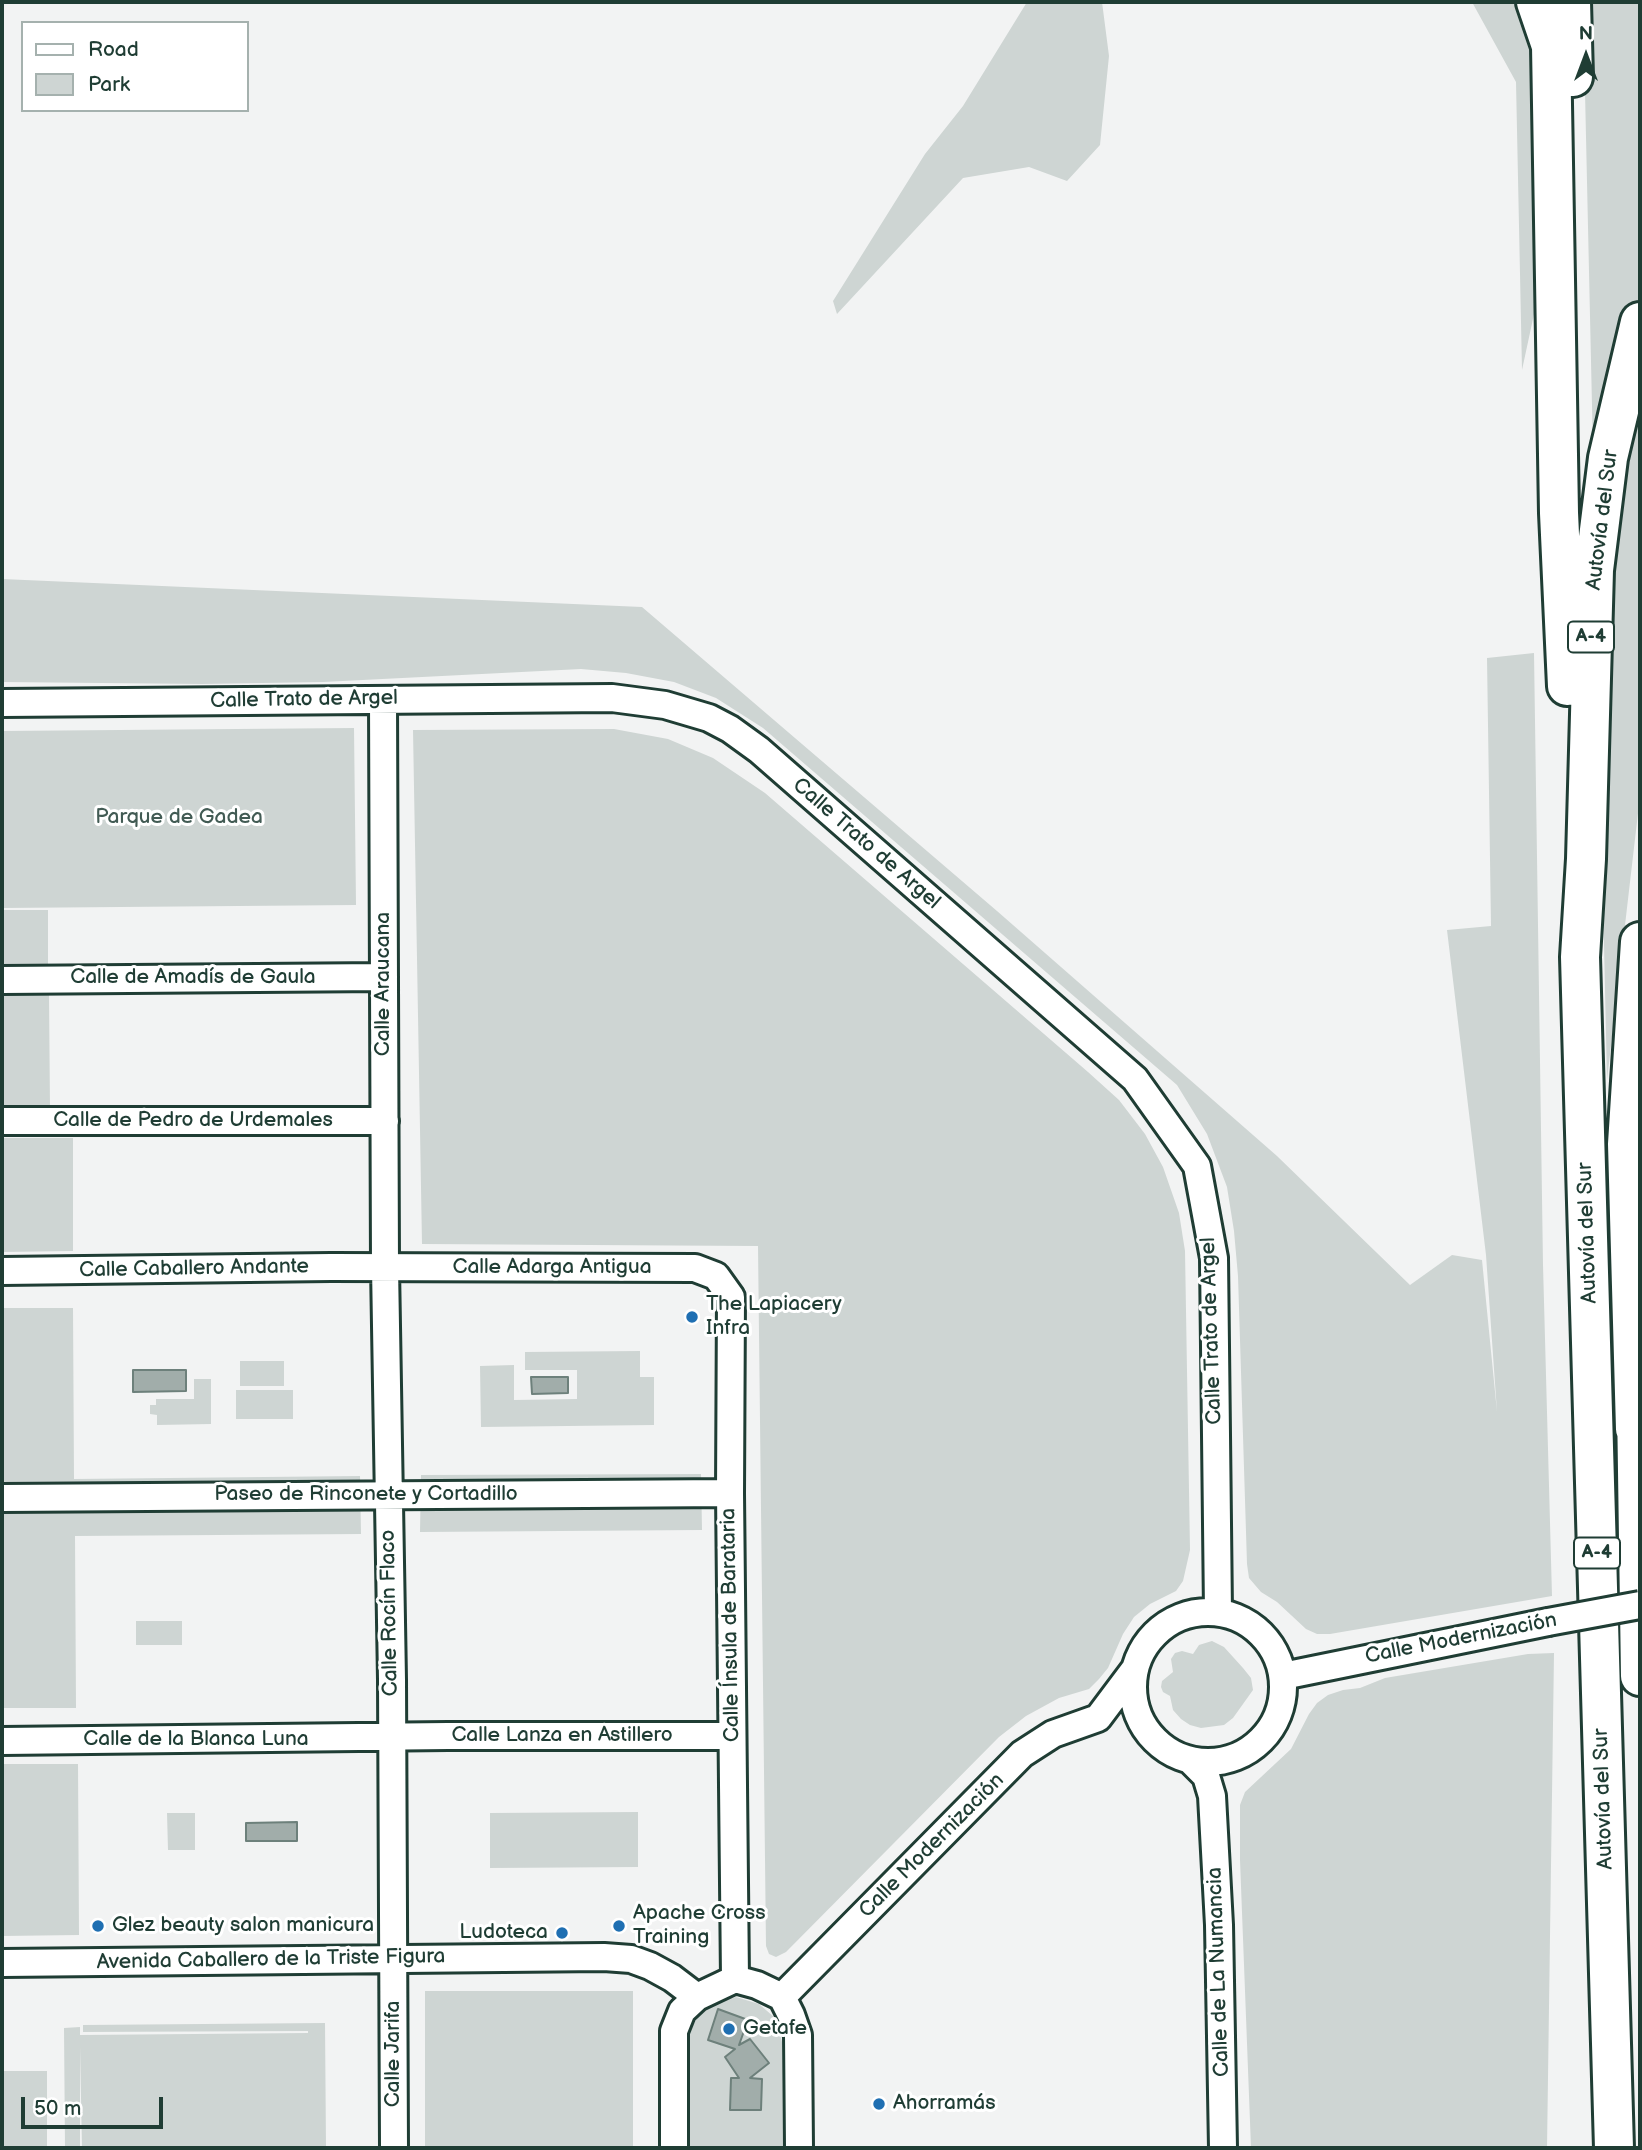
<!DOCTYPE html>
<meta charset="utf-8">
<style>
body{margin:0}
#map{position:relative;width:1642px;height:2150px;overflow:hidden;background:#f2f3f3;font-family:"Balsamiq Sans",sans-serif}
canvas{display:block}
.frame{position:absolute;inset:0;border:4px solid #1f3d34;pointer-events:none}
.legend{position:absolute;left:21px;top:21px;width:228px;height:91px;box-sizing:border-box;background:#fff;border:2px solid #a5b1ae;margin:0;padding:9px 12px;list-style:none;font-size:21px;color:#1f3d34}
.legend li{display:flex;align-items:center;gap:14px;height:35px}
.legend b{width:35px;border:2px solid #a5b1ae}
.north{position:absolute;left:1551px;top:21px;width:70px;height:70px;-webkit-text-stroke:5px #fff;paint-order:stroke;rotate:0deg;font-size:19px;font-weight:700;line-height:28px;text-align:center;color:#1f3d34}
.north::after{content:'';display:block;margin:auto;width:24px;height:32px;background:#1f3d34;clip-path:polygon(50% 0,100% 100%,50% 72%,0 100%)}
.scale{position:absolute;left:21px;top:2097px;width:142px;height:32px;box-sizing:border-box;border:4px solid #1f3d34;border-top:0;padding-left:9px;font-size:21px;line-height:24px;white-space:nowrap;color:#1f3d34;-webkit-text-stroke:5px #fff;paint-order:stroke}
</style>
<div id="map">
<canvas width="1642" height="2150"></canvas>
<div class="frame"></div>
<ul class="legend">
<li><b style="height:9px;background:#fff"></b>Road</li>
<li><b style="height:19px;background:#ced5d3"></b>Park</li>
</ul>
<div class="north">N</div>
<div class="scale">50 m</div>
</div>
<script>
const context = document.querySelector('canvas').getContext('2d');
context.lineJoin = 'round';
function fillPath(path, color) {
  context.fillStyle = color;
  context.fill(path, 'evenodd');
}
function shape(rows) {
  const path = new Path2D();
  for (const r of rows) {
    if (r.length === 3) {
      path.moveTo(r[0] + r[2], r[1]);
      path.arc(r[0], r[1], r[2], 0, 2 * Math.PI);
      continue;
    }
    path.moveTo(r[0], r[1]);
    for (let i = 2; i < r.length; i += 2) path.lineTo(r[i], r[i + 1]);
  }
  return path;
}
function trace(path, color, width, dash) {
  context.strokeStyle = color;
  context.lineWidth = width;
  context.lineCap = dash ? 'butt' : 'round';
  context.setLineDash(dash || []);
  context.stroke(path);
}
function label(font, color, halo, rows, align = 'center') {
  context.font = font + ' "Balsamiq Sans",sans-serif';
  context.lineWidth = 6;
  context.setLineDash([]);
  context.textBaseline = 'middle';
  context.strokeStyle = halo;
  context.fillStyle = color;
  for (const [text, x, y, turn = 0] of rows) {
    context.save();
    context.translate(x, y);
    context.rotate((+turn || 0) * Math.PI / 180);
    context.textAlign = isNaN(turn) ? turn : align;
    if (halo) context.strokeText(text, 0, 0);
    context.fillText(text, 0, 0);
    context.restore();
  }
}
const green = shape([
 [1027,2,1102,2,1109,56,1100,145,1067,181,1029,167,963,178,837,314,833,301,925,154,963,106],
 [1472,2,1541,2,1537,300,1522,370,1516,82],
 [1583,2,1640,2,1640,796,1607,1080],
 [2,579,642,607,997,911,1277,1156,1410,1285,1452,1255,1482,1260,1497,1412,1486,1255,1447,930,1491,926,1487,658,1534,653,1543,1265,1552,1596,1330,1634,1317,1634,1306,1629,1277,1602,1261,1592,1249,1578,1247,1564,1238,1276,1234,1231,1227,1187,1207,1134,1177,1085,763,728,716,698,674,682,626,673,581,669,323,682,202,684,2,682],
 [354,728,356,905,2,908,2,731],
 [614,729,668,739,713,758,765,793,1088,1072,1119,1100,1145,1134,1163,1167,1179,1213,1185,1251,1190,1550,1183,1581,1176,1591,1150,1604,1134,1617,1123,1634,1108,1668,1099,1679,1089,1689,1059,1698,1026,1716,999,1737,786,1952,776,1957,769,1954,766,1946,758,1246,422,1244,413,730],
 [2,910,48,910,48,967,2,967],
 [2,995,49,995,50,1109,2,1109],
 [2,1138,73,1138,73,1251,2,1252],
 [2,1308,73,1308,74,1479,360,1476,361,1534,75,1536,76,1708,2,1708],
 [640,1351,640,1377,654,1377,654,1425,481,1427,480,1366,514,1365,514,1400,577,1399,577,1370,525,1370,525,1352],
 [240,1361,284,1361,284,1386,240,1386],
 [194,1379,211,1379,211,1424,157,1425,157,1415,150,1414,150,1405,156,1405,156,1399,194,1399],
 [236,1390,293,1390,293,1419,236,1419],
 [701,1474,702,1530,420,1532,421,1475],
 [136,1621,182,1621,182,1645,136,1645],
 [1212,1641,1224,1647,1243,1668,1251,1678,1253,1690,1233,1718,1224,1725,1201,1728,1190,1725,1181,1719,1173,1710,1170,1696,1163,1692,1161,1687,1162,1681,1173,1672,1171,1659,1175,1653,1182,1651,1193,1654,1199,1645],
 [1554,1653,1547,2148,1251,2148,1240,1860,1240,1805,1245,1792,1291,1749,1309,1714,1317,1703,1328,1695,1343,1690,1360,1688,1385,1678,1528,1654],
 [2,1764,78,1764,79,1935,2,1936],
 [638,1812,638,1867,490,1868,490,1813],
 [167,1813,195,1813,195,1850,168,1850],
 [633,1991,633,2148,425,2148,425,1991],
 [736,1997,759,2004,774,2017,778,2026,782,2042,783,2148,689,2148,689,2033,698,2016,710,2003],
 [325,2023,326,2148,82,2148,80,2047,80,2148,65,2148,64,2028,80,2027,80,2035,308,2033,308,2031,83,2032,83,2025],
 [2,2071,47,2071,47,2148,2,2148]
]);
const water = shape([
 [133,1370,186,1370,186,1391,133,1392,133,1370],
 [531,1377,568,1377,568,1393,532,1394,531,1377],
 [297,1822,297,1841,246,1841,246,1823,297,1822],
 [718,2009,748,2020,739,2045,750,2039,769,2063,750,2078,762,2079,761,2110,730,2110,731,2078,739,2078,725,2057,735,2049,708,2040,718,2009]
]);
const minor = shape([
 [383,700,385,1267,392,1680,394,2148],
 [2,703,612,698,665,705,709,718,730,729,759,750,1135,1079,1197,1166,1214,1258,1218,1612],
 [2,980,384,977],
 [2,1121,385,1121],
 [2,1271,331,1267,695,1268,716,1276,731,1297,730,1493,735,1979],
 [2,1498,730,1493],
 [1208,1687,75],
 [1283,1676,1548,1622],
 [2,1741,448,1736,732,1736],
 [1191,1761,1206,1776,1212,1796,1219,1925,1223,2148],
 [2,1963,604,1957,631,1959,650,1966,672,1978,697,1997],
 [782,1997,1022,1754,1053,1734,1098,1718,1134,1670],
 [674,2148,674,2031,682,2011,697,1997,735,1979,757,1985,782,1997,791,2015,798,2035,799,2148]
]);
const highway = shape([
 [1536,2,1551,46,1559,513,1567,686],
 [1571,2,1573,77],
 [1636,1403,1640,1676],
 [1635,1429,1627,1144,1640,942],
 [1614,2148,1580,957,1586,859,1594,570,1608,458,1640,322]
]);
const minorBridge = shape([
 [1548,1622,1640,1605]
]);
const markers = [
 [692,1317,7,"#1f6fb2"],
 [98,1926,7,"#1f6fb2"],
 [619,1926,7,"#1f6fb2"],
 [562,1933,7,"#1f6fb2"],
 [729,2029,7,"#1f6fb2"],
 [879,2104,7,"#1f6fb2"]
];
const shields = [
 [1591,637,46],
 [1597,1553,46]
];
const shieldNames = [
 ["A-4",1591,637],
 ["A-4",1597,1553]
];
const streetNames = [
 ["Autovía del Sur",1603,520,-83],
 ["Calle Trato de Argel",304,700,-1],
 ["Calle Trato de Argel",866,844,41],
 ["Calle de Amadís de Gaula",193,978],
 ["Calle Araucana",384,984,-90],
 ["Calle de Pedro de Urdemales",193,1121],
 ["Autovía del Sur",1588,1233,-92],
 ["Calle Adarga Antigua",552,1268],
 ["Calle Caballero Andante",194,1269,-1],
 ["Calle Trato de Argel",1212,1331,-92],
 ["Paseo de Rinconete y Cortadillo",366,1495],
 ["Calle Rocín Flaco",390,1613,-91],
 ["Calle Ínsula de Barataria",731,1625,-91],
 ["Calle Modernización",1461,1639,-11],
 ["Calle Lanza en Astillero",562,1736],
 ["Calle de la Blanca Luna",196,1740],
 ["Autovía del Sur",1604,1799,-92],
 ["Calle Modernización",932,1846,-45],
 ["Avenida Caballero de la Triste Figura",271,1960,-1],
 ["Calle de La Numancia",1219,1972,-92],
 ["Calle Jarifa",394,2054,-90]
];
const parkNames = [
 ["Parque de Gadea",179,818]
];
const poiNames = [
 ["The Lapiacery",706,1305],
 ["Infra",706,1329],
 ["Apache Cross",633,1914],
 ["Training",633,1938],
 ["Glez beauty salon manicura",112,1926],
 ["Ludoteca",548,1933,"right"],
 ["Getafe",743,2029],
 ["Ahorramás",893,2104]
];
fillPath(green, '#ced5d3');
fillPath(water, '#a1adaa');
trace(water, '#6d807b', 2);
trace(minor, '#1f3d34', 32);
trace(highway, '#1f3d34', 44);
trace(minor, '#fff', 26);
trace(highway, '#fff', 38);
trace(minorBridge, '#1f3d34', 32, []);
trace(minorBridge, '#fff', 26);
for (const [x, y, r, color] of markers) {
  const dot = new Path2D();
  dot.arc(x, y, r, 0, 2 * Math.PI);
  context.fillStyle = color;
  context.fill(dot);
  trace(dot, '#fff', 2.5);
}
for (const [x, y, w] of shields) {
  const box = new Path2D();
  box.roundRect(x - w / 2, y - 15.5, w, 31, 5);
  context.fillStyle = '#fff';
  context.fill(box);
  trace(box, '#1f3d34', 2);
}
label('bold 19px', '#1f3d34', null, shieldNames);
label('21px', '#1f3d34', '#fff', streetNames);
label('21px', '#425b54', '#fff', parkNames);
label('21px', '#1f3d34', '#fff', poiNames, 'left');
</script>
